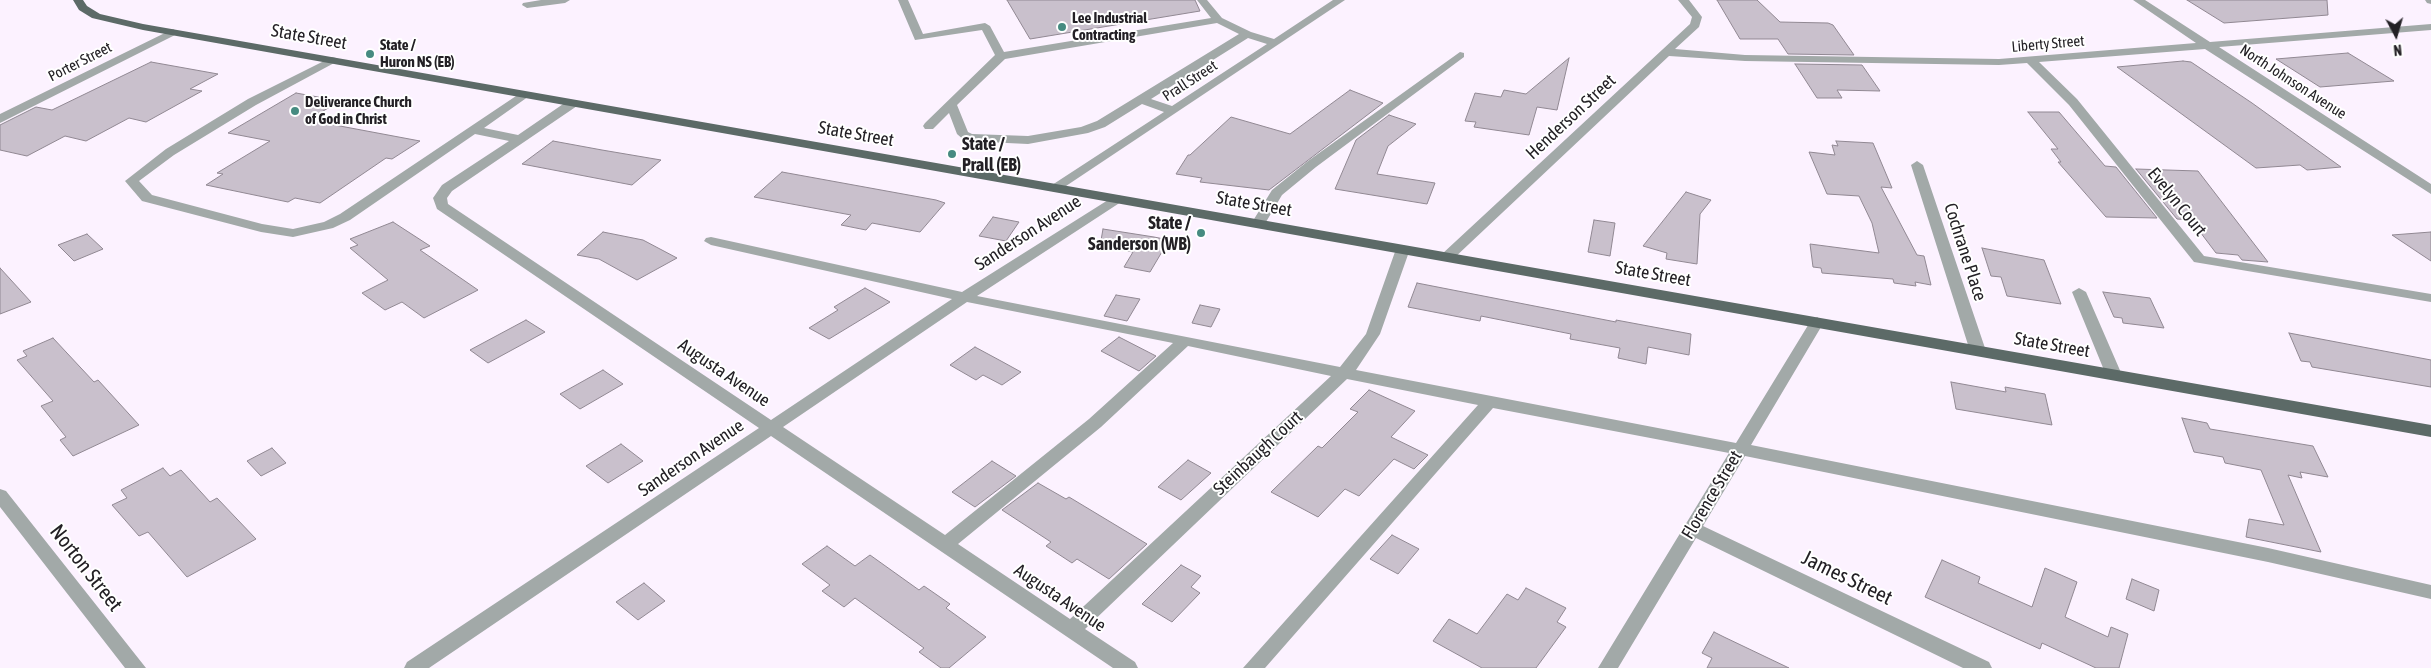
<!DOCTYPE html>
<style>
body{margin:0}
#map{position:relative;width:2431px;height:668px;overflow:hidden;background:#fcf2ff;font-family:"Asap Condensed",sans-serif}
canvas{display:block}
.north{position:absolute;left:2371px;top:10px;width:50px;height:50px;-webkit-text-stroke:4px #fff;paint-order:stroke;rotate:174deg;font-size:14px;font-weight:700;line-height:20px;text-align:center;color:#232025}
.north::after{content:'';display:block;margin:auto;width:18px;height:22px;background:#232025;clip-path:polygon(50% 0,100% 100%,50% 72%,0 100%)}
</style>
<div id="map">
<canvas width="2431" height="668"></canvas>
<div class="north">N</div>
</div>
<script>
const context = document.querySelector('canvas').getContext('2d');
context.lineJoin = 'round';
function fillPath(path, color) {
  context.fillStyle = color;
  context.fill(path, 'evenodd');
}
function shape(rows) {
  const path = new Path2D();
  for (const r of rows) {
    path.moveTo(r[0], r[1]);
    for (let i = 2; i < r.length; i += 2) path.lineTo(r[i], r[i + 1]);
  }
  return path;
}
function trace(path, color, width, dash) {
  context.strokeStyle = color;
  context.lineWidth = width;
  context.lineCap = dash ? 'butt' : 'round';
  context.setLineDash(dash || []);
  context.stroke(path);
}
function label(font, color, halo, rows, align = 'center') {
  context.font = font + ' "Asap Condensed",sans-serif';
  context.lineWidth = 4;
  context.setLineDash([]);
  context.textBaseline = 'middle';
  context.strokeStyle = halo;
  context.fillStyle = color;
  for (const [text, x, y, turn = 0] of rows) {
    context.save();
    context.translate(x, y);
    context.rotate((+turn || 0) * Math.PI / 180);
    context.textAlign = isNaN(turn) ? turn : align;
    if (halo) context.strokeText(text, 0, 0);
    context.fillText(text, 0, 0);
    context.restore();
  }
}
const building = shape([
 [1007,0,1195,0,1200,11,1030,39,1007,0],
 [1717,0,1757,0,1780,22,1828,23,1833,25,1854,55,1788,54,1778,39,1740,39,1717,0],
 [2187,0,2327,0,2328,15,2224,23,2187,0],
 [2348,53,2394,81,2320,87,2276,59,2348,53],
 [1569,58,1557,110,1537,107,1529,135,1474,127,1476,122,1465,121,1475,93,1501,97,1504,90,1526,94,1569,58],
 [2183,61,2191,62,2252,103,2341,167,2307,170,2300,165,2256,168,2117,67,2183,61],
 [151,62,218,74,190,89,202,91,146,122,129,118,86,141,65,136,27,156,0,150,0,125,36,107,52,110,151,62],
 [1795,64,1862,65,1880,91,1837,90,1842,98,1817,98,1795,64],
 [1350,90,1383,103,1269,190,1200,182,1202,178,1176,174,1188,155,1190,155,1231,117,1290,134,1350,90],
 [296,93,340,101,308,120,420,141,392,159,386,158,320,203,295,198,288,202,206,185,223,174,217,173,270,141,228,133,296,93],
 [2028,112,2059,112,2105,166,2116,167,2157,218,2106,217,2058,162,2061,162,2051,149,2058,149,2028,112],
 [1389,115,1416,124,1388,146,1377,174,1435,183,1427,204,1335,189,1356,140,1389,115],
 [553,141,602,150,661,160,632,185,522,164,553,141],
 [1836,141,1873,143,1892,188,1881,187,1917,255,1924,256,1931,285,1915,282,1916,286,1894,283,1893,279,1822,273,1821,268,1813,267,1810,244,1879,253,1872,223,1859,196,1827,194,1809,152,1835,155,1832,145,1838,146,1836,141],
 [2136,169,2198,171,2268,262,2242,260,2238,255,2216,253,2191,220,2177,219,2136,169],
 [782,172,936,200,945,203,920,232,872,223,866,230,841,225,851,215,754,197,782,172],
 [1686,192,1711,200,1700,214,1697,264,1666,259,1667,253,1643,246,1686,192],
 [993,217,1019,222,1006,241,979,236,993,217],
 [1594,220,1615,223,1610,256,1588,252,1594,220],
 [393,222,430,246,420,250,478,290,424,318,402,302,385,310,362,293,388,280,350,248,358,245,350,239,393,222],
 [1103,229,1154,237,1169,240,1150,272,1124,267,1133,252,1100,246,1103,229],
 [603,232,643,240,677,258,637,280,599,259,577,255,603,232],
 [2431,232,2431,261,2392,235,2431,232],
 [87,234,103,249,74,261,58,245,87,234],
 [1982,248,2044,260,2061,304,2007,296,2001,277,1991,276,1982,248],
 [0,268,31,302,0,314,0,268],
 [1417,283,1616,322,1616,320,1691,334,1689,355,1648,347,1646,364,1618,358,1620,348,1570,339,1571,334,1481,316,1480,321,1408,307,1417,283],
 [865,288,890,302,829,339,809,328,838,310,834,307,865,288],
 [2103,292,2150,298,2164,328,2123,323,2122,318,2114,317,2103,292],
 [1116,295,1140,299,1127,321,1104,316,1116,295],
 [1200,305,1220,309,1211,327,1192,323,1200,305],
 [526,320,545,332,488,363,470,350,526,320],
 [2289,333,2431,360,2431,387,2312,367,2310,362,2301,361,2289,333],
 [1119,337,1156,356,1139,371,1101,351,1119,337],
 [53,338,94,382,98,380,139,425,73,456,60,440,66,437,41,406,53,401,17,360,27,356,23,351,53,338],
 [975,347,1001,361,1021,372,1002,385,983,375,976,380,950,365,975,347],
 [603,370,623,384,580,409,560,394,603,370],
 [1951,382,2006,392,2005,387,2045,394,2052,425,1956,409,1951,382],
 [1369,390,1415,411,1391,437,1428,455,1414,469,1394,459,1359,496,1345,489,1318,517,1271,492,1318,446,1322,448,1358,412,1350,409,1369,390],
 [2182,418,2207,423,2210,429,2313,446,2328,477,2300,472,2302,478,2288,475,2321,552,2246,537,2249,519,2284,525,2261,470,2225,463,2223,457,2194,452,2182,418],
 [621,444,643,461,608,483,586,466,621,444],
 [272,448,286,463,261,476,247,461,272,448],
 [1188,460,1211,473,1181,500,1158,487,1188,460],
 [992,461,1016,476,975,507,952,492,992,461],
 [163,468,170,476,181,470,210,502,217,498,256,539,187,577,148,532,139,536,112,505,127,498,121,490,163,468],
 [1038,483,1066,499,1069,497,1147,544,1109,579,1077,559,1072,563,1046,546,1051,542,1002,510,1038,483],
 [1392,535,1419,549,1398,574,1370,559,1392,535],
 [827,546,855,566,870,555,919,590,924,586,950,604,946,608,986,637,949,668,941,668,919,652,924,648,855,598,844,607,822,591,830,585,802,564,827,546],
 [1942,560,1980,577,1978,583,2032,607,2045,568,2077,582,2065,617,2108,637,2111,627,2128,634,2119,668,2096,668,2042,643,2040,649,1925,597,1942,560],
 [1181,565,1201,576,1191,587,1200,593,1172,622,1142,604,1181,565],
 [2132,579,2159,590,2154,611,2126,599,2132,579],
 [644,583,665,601,638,620,616,602,644,583],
 [1526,588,1566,608,1557,622,1566,627,1536,668,1482,668,1433,641,1449,619,1477,634,1507,594,1518,600,1526,588],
 [1714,632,1724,637,1789,668,1707,668,1712,658,1702,653,1714,632]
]);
const minor = shape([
 [541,0,570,0,565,3,527,8,522,5,523,3,541,0],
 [898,0,908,0,923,34,985,23,990,26,1004,52,1211,18,1197,0,1207,0,1222,18,1251,32,1274,39,1333,0,1345,0,1057,192,1052,191,1051,188,1052,185,1164,112,1142,104,1105,127,1088,133,1028,144,965,141,957,134,949,113,933,129,925,129,923,126,925,123,995,55,982,30,915,40,898,0],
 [1217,23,1239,34,1097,121,1081,127,1028,136,972,134,968,132,957,105,1005,59,1217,23],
 [1248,38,1267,44,1172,106,1151,99,1248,38],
 [1678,0,1689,0,1702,17,1699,27,1675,49,1745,55,1999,59,2196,43,2133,0,2145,0,2210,42,2431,24,2431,30,2219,47,2431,184,2431,194,2205,49,2039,62,2077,99,2204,256,2431,294,2431,302,2194,262,2069,105,2027,63,1999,65,1745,61,1669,56,1452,260,1442,260,1440,257,1442,254,1690,24,1692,17,1678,0],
 [2425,0,2431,0,2431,4,2427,3,2425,0],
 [173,29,178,32,177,34,0,123,0,114,173,29],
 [1460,52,1464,53,1464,57,1316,167,1282,195,1263,227,1253,227,1251,224,1272,190,1308,161,1460,52],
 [332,57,336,58,336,62,256,105,174,155,139,181,152,195,262,224,293,229,324,222,340,214,522,92,530,92,532,94,484,128,518,135,569,100,577,100,577,106,452,191,447,198,448,204,771,420,952,299,711,245,704,241,706,238,711,237,962,292,1116,195,1121,196,1123,199,1121,202,977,296,1340,367,1366,334,1396,249,1403,245,1410,249,1380,334,1356,370,1736,443,1810,322,1817,317,1824,322,1751,445,2268,548,2431,585,2431,599,2268,562,1745,456,1703,526,1989,662,1992,668,1963,668,1696,538,1618,668,1598,668,1729,453,1493,408,1265,668,1243,668,1478,405,1347,379,1085,629,1135,662,1138,668,1113,668,771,436,429,668,404,668,407,662,759,428,437,209,433,198,442,185,509,141,475,134,350,220,333,228,293,237,261,232,142,201,125,181,166,149,248,99,332,57],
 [967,302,1173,343,1089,419,945,535,783,427,967,302],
 [1188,346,1331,376,1070,619,958,544,1101,427,1188,346],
 [1917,161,1923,165,1986,351,1983,354,1973,354,1970,351,1911,165,1917,161],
 [2079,288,2086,292,2122,375,2120,379,2108,379,2106,375,2072,292,2079,288],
 [0,489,6,491,146,668,125,668,0,507,0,489]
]);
const major = shape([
 [73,0,83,0,87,6,100,14,143,24,2431,425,2431,437,143,30,92,18,79,10,73,0]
]);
const markers = [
 [1062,27,5,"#468b81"],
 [370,54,5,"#468b81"],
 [295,111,5,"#468b81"],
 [952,154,5,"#468b81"],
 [1201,233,5,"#468b81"]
];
const farPoinames = [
 ["Lee Industrial",1072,18],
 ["Contracting",1072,35],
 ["State /",380,45],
 ["Huron NS (EB)",380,62],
 ["Deliverance Church",305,102],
 ["of God in Christ",305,119]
];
const farStreetnames = [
 ["Liberty Street",2048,44,-5],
 ["Porter Street",80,62,-27],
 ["Prall Street",1190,81,-33],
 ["North Johnson Avenue",2293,82,33]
];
const streetNames = [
 ["State Street",309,37,10],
 ["Henderson Street",1571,117,-43],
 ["State Street",856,134,10],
 ["Evelyn Court",2177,202,51],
 ["State Street",1254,204,10],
 ["Sanderson Avenue",1028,233,-33],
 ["Cochrane Place",1965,252,72],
 ["State Street",1653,274,10],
 ["State Street",2052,345,10],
 ["Augusta Avenue",724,373,34],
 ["Steinbaugh Court",1258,453,-43],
 ["Sanderson Avenue",691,458,-34],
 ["Florence Street",1712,495,-59],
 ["Augusta Avenue",1060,598,34]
];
const poiNames = [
 ["State /",962,144],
 ["Prall (EB)",962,165],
 ["State /",1191,223,"right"],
 ["Sanderson (WB)",1191,244,"right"]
];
const nearStreetnames = [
 ["Norton Street",86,568,52],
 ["James Street",1847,578,26]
];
fillPath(building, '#c9c0cc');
trace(building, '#918893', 1);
fillPath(minor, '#a2a9a8');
fillPath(major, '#5c6a67');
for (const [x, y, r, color] of markers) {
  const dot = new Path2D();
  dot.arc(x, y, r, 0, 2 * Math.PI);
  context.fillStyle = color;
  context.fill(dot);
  trace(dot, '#fff', 2);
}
label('bold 15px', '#232025', '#fff', farPoinames, 'left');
label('15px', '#232025', '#fff', farStreetnames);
label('18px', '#232025', '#fff', streetNames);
label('bold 18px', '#232025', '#fff', poiNames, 'left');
label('21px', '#232025', '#fff', nearStreetnames);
</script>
